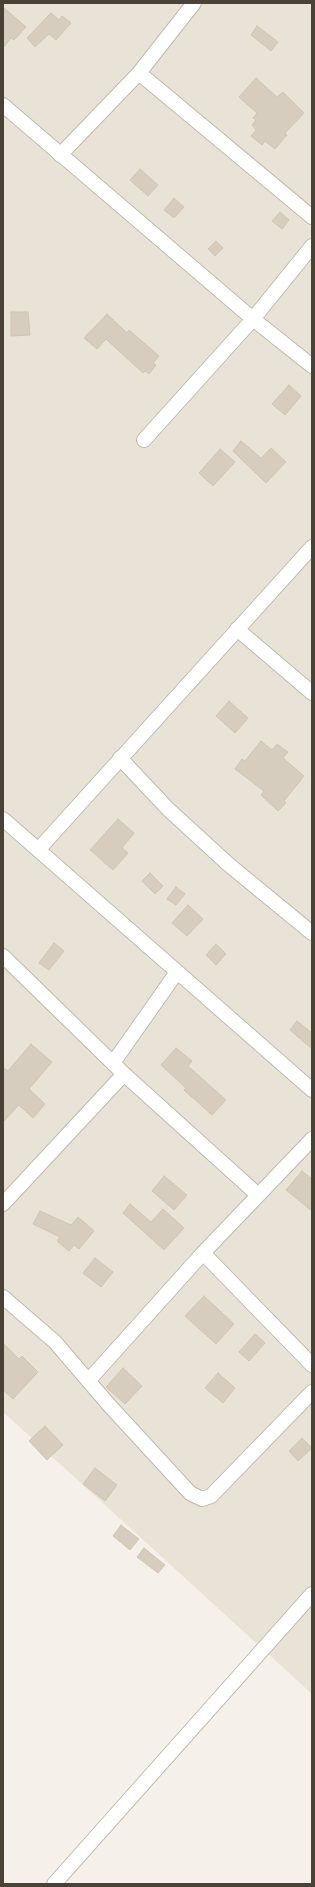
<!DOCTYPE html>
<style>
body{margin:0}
#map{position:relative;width:315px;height:1887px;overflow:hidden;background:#f5f1ea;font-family:Rubik,sans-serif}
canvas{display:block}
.frame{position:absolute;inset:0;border:4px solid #4a4237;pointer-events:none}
</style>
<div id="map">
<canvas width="315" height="1887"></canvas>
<div class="frame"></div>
</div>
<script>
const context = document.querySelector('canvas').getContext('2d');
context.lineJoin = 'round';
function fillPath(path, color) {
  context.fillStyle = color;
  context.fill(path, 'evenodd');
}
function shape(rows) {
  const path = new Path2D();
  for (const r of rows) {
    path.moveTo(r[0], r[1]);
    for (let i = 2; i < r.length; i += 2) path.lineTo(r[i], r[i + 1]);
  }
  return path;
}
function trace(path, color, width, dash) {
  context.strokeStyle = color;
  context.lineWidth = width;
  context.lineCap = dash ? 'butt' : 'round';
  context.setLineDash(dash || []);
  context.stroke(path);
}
const residential = shape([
 [3,3,312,3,312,1694,3,1412]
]);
const building = shape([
 [3,7,26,27,14,40,11,38,3,48,3,7],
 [51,13,59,20,62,16,71,23,56,40,49,34,35,47,27,38,51,13],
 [257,26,278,42,271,51,251,35,257,26],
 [256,78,277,97,283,92,304,113,285,133,287,135,275,149,265,141,262,145,251,136,256,130,252,125,256,120,253,118,257,113,239,97,256,78],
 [140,169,158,185,148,196,130,180,140,169],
 [174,198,184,207,174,218,164,210,174,198],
 [280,212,289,220,282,229,272,221,280,212],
 [216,241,223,248,215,256,208,249,216,241],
 [11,312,28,312,30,335,11,336,11,312],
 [107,314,127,333,129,330,159,356,153,363,156,365,149,374,145,371,143,373,106,339,97,349,84,338,107,314],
 [289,385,301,396,285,415,272,404,289,385],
 [241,441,261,458,271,448,286,462,266,483,233,451,241,441],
 [220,449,235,462,213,486,199,473,220,449],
 [229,701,248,718,235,733,216,716,229,701],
 [261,741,272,750,277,744,288,752,283,758,304,776,284,801,286,803,278,811,261,795,264,791,235,769,242,759,245,761,261,741],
 [118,819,134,833,122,848,128,853,113,870,90,850,118,819],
 [150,873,163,886,155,894,142,881,150,873],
 [176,887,185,894,176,905,167,899,176,887],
 [188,905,203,919,187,936,172,923,188,905],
 [54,943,64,951,49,970,39,963,54,943],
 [216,944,226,954,216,965,206,955,216,944],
 [297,1021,312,1033,312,1049,290,1030,297,1021],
 [31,1044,52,1062,29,1089,45,1104,33,1118,19,1105,3,1122,3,1067,8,1071,31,1044],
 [176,1048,192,1061,188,1066,226,1100,212,1115,184,1090,186,1088,161,1065,176,1048],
 [302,1171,312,1179,312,1211,286,1190,302,1171],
 [164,1176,187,1195,174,1210,152,1191,164,1176],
 [130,1204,151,1222,163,1209,184,1228,164,1250,123,1213,130,1204],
 [40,1211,71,1225,78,1217,94,1231,79,1249,74,1245,69,1251,57,1241,60,1237,33,1224,40,1211],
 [95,1258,113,1272,101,1287,83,1273,95,1258],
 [204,1296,234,1324,216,1344,185,1316,204,1296],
 [255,1334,265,1343,249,1361,239,1352,255,1334],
 [3,1343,19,1359,22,1356,38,1372,13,1399,3,1390,3,1343],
 [123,1368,142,1386,125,1404,106,1387,123,1368],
 [218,1373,235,1388,223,1403,205,1388,218,1373],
 [45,1426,63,1445,47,1460,29,1441,45,1426],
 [302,1438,312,1448,298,1461,289,1451,302,1438],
 [95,1468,117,1485,105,1501,83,1484,95,1468],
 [121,1525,139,1539,130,1550,113,1536,121,1525],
 [144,1548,165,1565,158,1573,137,1557,144,1548]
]);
const minor = shape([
 [139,73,312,217],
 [3,105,253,319,144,440],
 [60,155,139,73,194,3],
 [312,246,253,319,312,366],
 [237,629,312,693],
 [120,758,168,809,228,864,312,933],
 [3,819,312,1090],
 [38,850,312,547],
 [3,956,124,1074,258,1195],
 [113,1063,177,972],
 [3,1204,124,1074],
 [203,1253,312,1365],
 [3,1297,55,1342,109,1405,190,1493,202,1499,211,1496,312,1392],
 [89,1380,203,1253,312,1139],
 [54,1884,312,1594]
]);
fillPath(residential, '#e9e3d7');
fillPath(building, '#d7cdbe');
trace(building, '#d2c5b1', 1);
trace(minor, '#c1b9ac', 16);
trace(minor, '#fff', 14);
</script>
